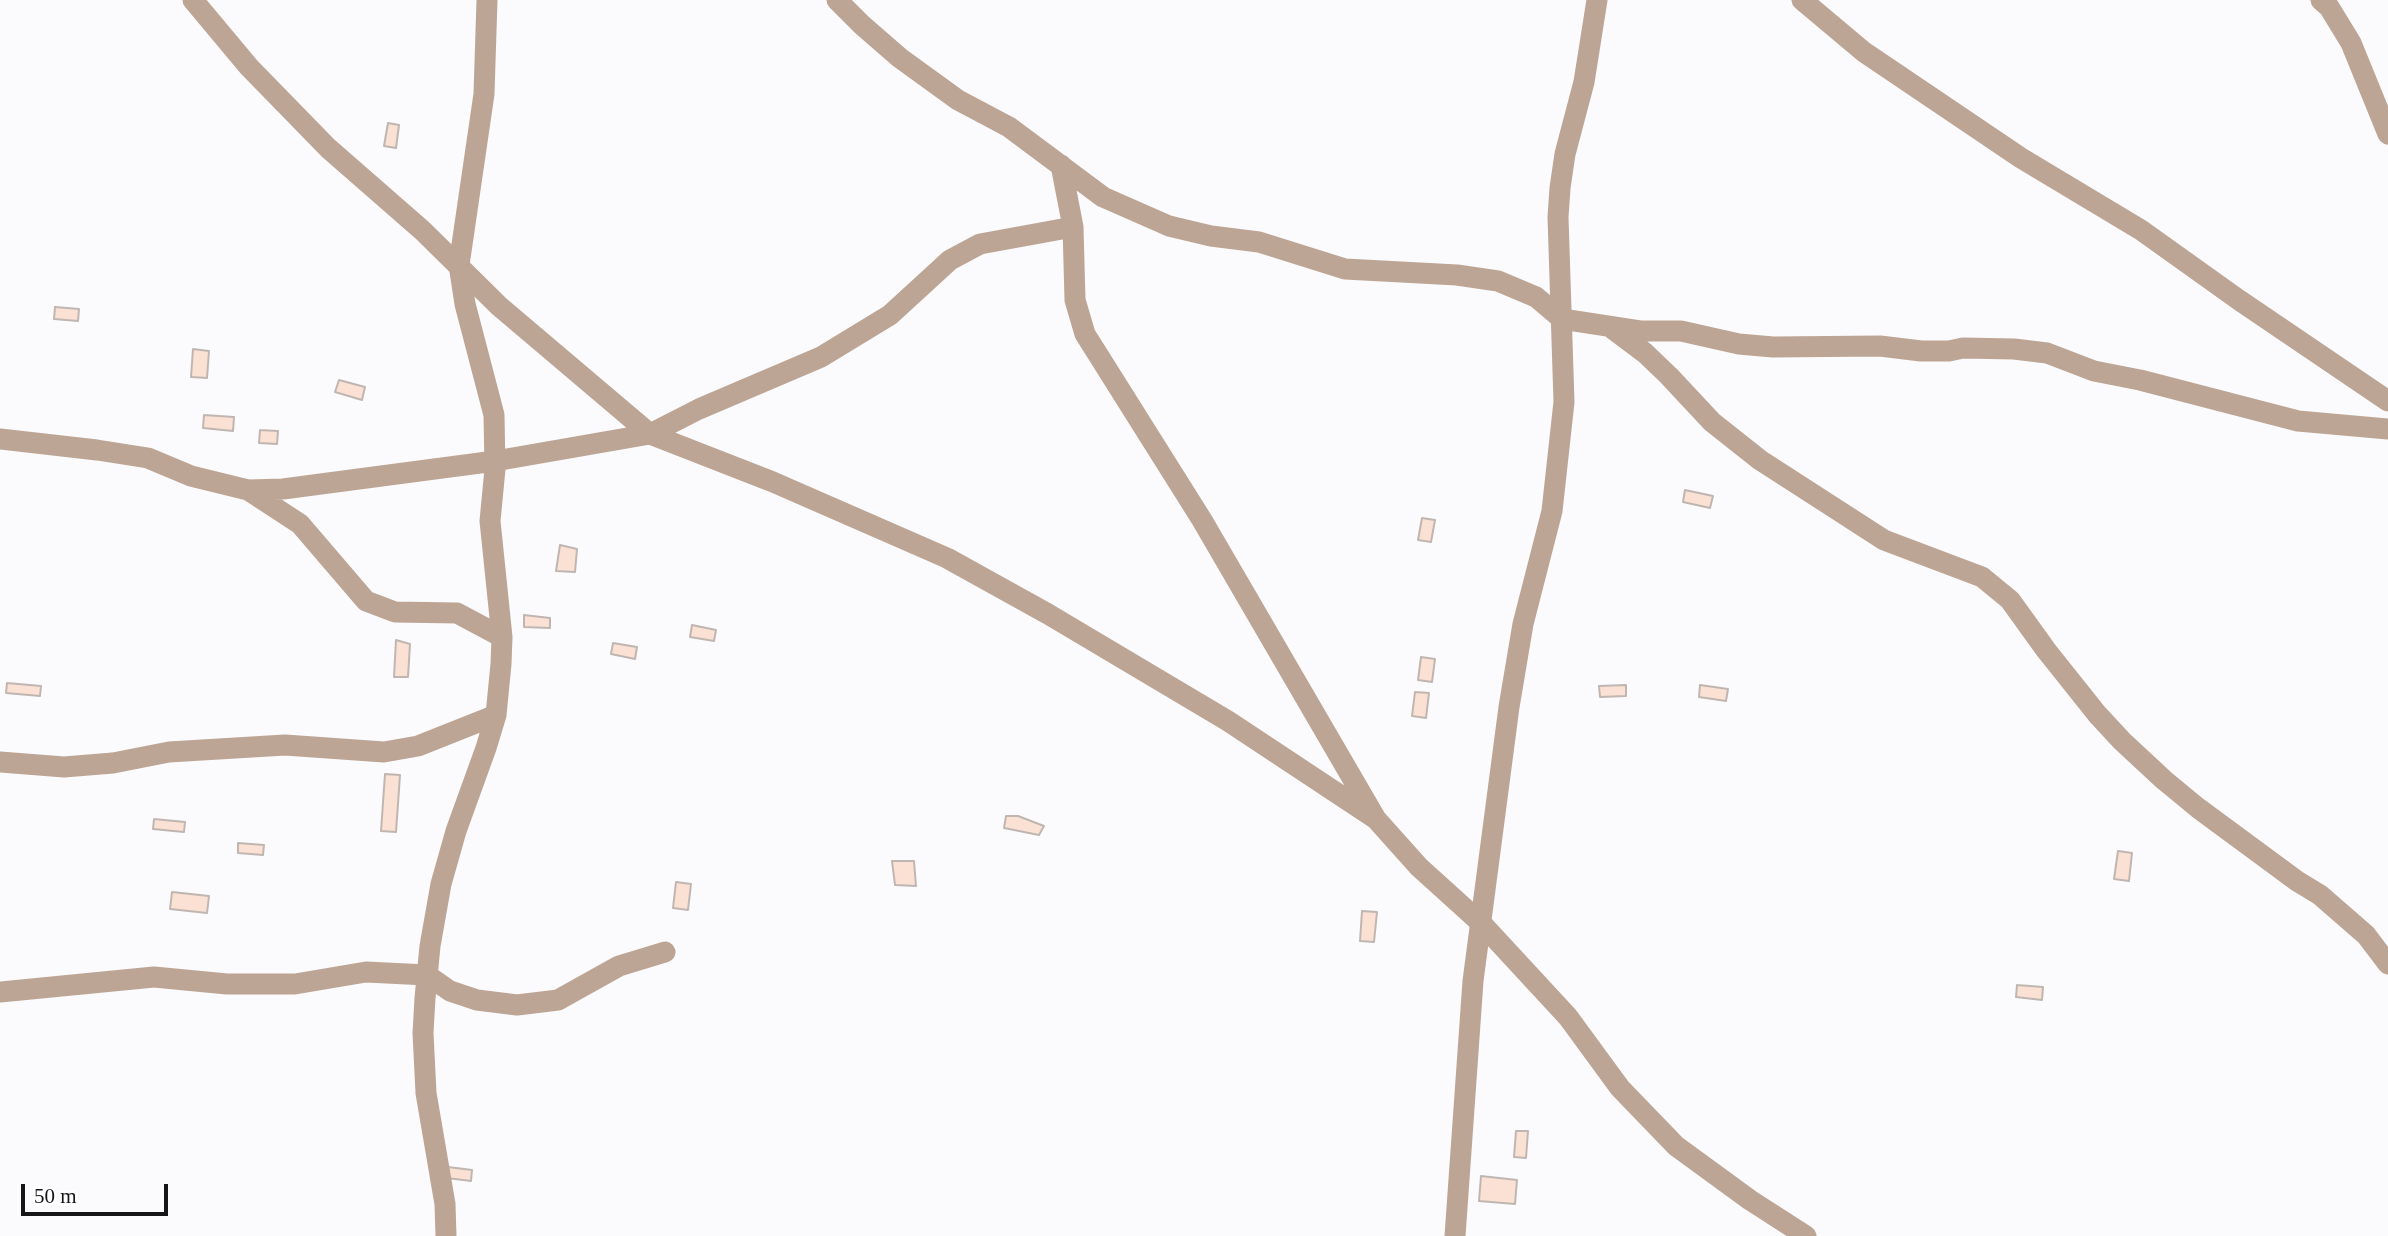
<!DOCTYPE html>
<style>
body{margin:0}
#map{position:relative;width:2388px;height:1236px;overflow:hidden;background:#fbfbfd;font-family:"Times New Roman",serif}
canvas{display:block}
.scale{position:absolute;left:21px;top:1184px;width:147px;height:32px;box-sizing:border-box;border:4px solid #161619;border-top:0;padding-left:9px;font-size:21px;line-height:24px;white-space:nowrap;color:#161619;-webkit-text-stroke:5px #fff;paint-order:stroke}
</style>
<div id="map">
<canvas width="2388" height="1236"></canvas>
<div class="scale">50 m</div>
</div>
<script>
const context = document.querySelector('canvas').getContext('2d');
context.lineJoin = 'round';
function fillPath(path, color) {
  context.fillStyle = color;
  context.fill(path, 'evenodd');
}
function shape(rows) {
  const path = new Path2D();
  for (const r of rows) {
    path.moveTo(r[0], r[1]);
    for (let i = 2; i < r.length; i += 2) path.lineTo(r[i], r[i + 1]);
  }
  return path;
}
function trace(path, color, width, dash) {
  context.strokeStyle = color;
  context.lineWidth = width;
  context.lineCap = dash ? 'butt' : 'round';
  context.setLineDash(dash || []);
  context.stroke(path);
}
const building = shape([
 [388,123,399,125,396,148,384,146,388,123],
 [55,307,79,309,78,321,54,319,55,307],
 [193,349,209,351,207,378,191,377,193,349],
 [339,380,365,387,362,400,335,392,339,380],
 [204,415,234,417,233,431,203,428,204,415],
 [260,430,278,431,277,444,259,443,260,430],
 [1685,490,1713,496,1710,508,1683,502,1685,490],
 [1422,518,1435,520,1431,542,1418,540,1422,518],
 [560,545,577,549,575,572,556,571,560,545],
 [524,615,550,618,550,628,524,627,524,615],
 [692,625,716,630,714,641,690,637,692,625],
 [396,640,410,644,408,677,394,677,396,640],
 [613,643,637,647,635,659,611,654,613,643],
 [1421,657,1435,659,1432,682,1418,680,1421,657],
 [7,683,41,686,40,696,6,693,7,683],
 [1626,685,1626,696,1600,697,1599,686,1626,685],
 [1700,685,1728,689,1726,701,1699,697,1700,685],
 [1415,692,1429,693,1426,718,1412,716,1415,692],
 [385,774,400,775,396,832,381,831,385,774],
 [1006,816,1018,816,1044,826,1039,835,1004,828,1006,816],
 [154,819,185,822,184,832,153,829,154,819],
 [238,843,264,845,263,855,238,853,238,843],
 [2118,851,2132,853,2129,881,2114,879,2118,851],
 [892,861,914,861,916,886,895,885,892,861],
 [676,882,691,884,688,910,673,908,676,882],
 [172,892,209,896,207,913,170,909,172,892],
 [1362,911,1377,912,1374,942,1360,941,1362,911],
 [2017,985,2043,987,2042,1000,2016,997,2017,985],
 [1516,1131,1528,1131,1526,1158,1514,1157,1516,1131],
 [448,1167,472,1170,471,1181,447,1178,448,1167],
 [1481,1176,1517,1180,1515,1204,1479,1201,1481,1176]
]);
const street = shape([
 [193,0,249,67,328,148,423,231,499,306,650,434,773,482,947,558,1048,614,1228,721,1376,819],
 [837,0,862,25,900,58,958,100,1009,127,1103,197,1169,226,1211,236,1259,242,1345,269,1457,275,1498,281,1536,297,1562,319,1640,331,1681,331,1739,344,1773,347,1880,346,1921,351,1949,351,1963,348,2014,349,2047,353,2094,371,2140,380,2298,421,2388,429],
 [1802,0,1864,52,2021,158,2141,230,2239,300,2388,401],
 [2321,0,2329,7,2351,43,2388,134],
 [1061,165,1073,227,1075,300,1085,334,1202,520,1376,819,1419,867,1482,924,1568,1017,1620,1088,1676,1146,1750,1200,1806,1236],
 [1613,329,1645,353,1669,376,1712,422,1760,460,1884,540,1982,577,2010,600,2046,650,2097,714,2122,741,2164,780,2198,808,2297,881,2320,895,2366,935,2388,964],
 [0,439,97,450,148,458,191,476,248,490,283,489,495,461,650,434,699,409,821,357,890,315,950,260,980,244,1073,227],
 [248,490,300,524,366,601,395,612,457,613,502,637],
 [0,762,64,767,113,763,169,752,285,745,384,752,418,746,496,715],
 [0,992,154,977,227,984,295,984,366,972,427,975,450,991,477,1000,517,1005,558,1000,619,966,665,952],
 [446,1236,445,1204,426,1093,423,1033,425,998,430,946,441,884,456,831,486,748,496,715,501,664,502,637,490,521,495,469,494,415,465,304,459,265,484,94,487,0],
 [1455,1236,1473,981,1509,707,1523,624,1552,511,1564,402,1558,217,1560,188,1565,154,1584,82,1597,0]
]);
fillPath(building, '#fae1d4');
trace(building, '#c0b6b1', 2);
trace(street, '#bda595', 21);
</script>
